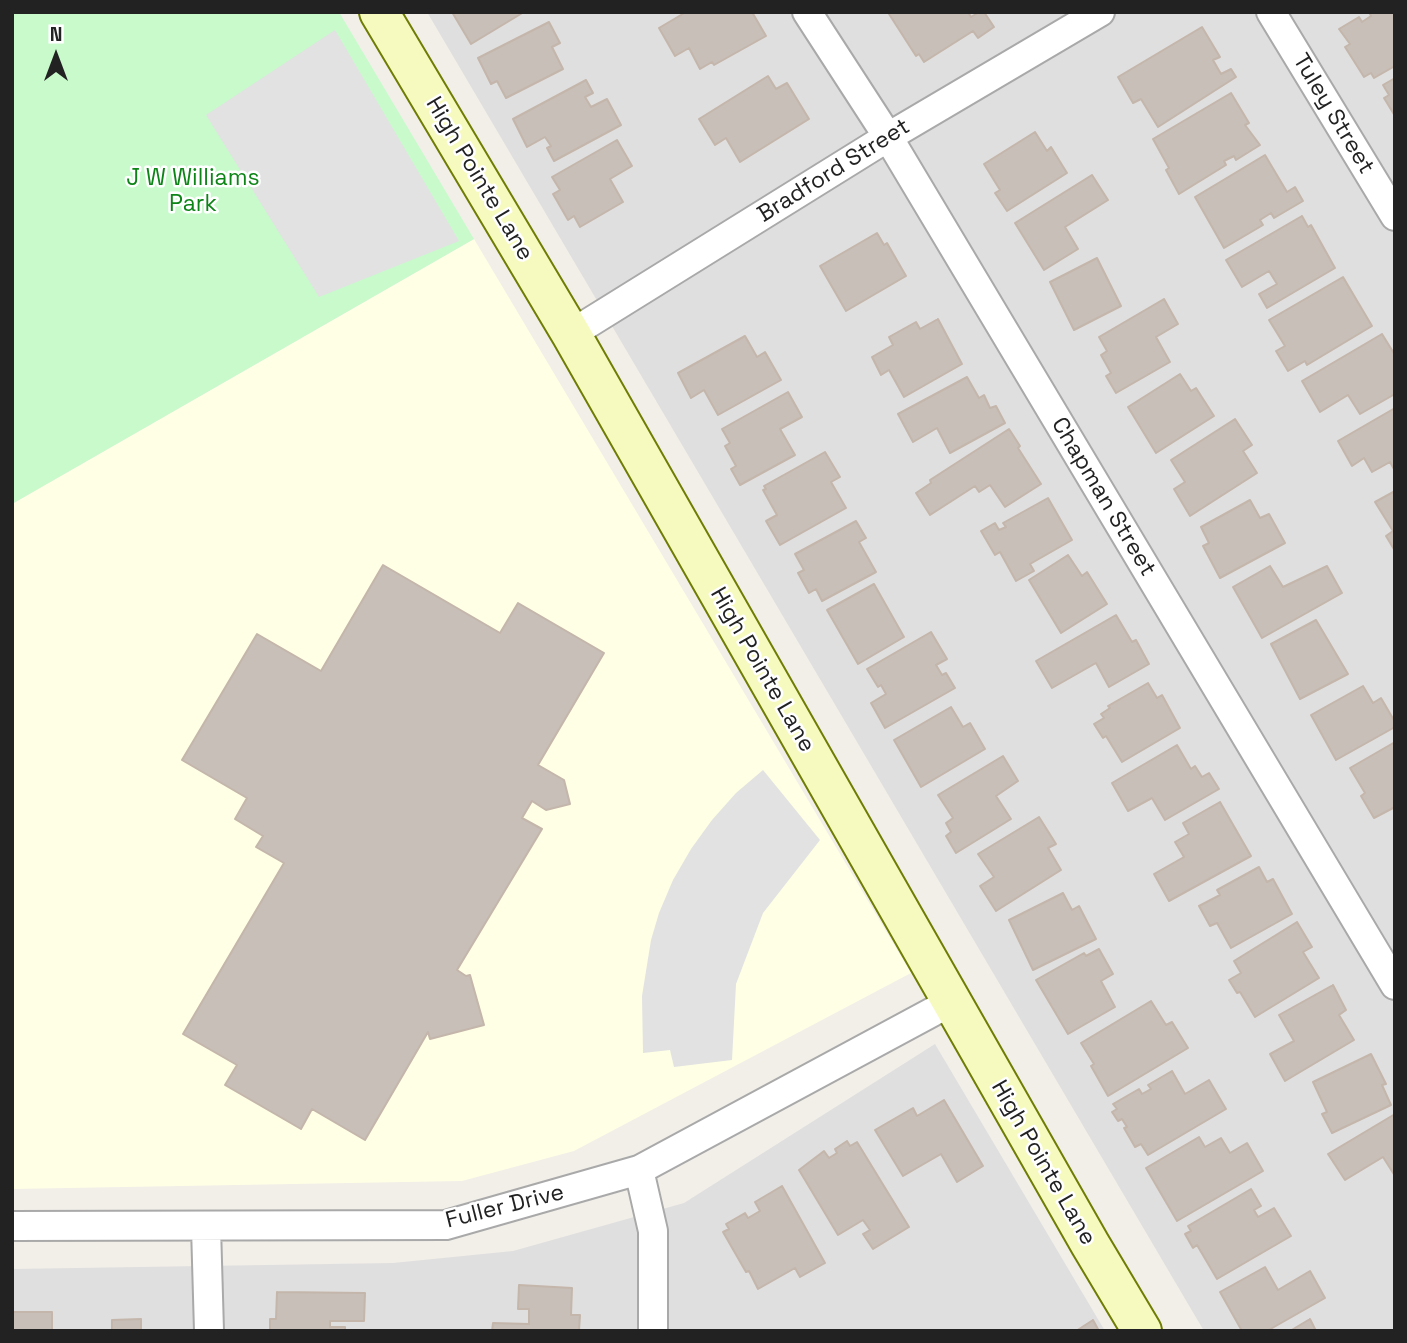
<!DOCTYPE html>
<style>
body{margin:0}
#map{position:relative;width:1407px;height:1343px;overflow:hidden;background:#f2efe9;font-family:"Space Grotesk",sans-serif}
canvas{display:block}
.frame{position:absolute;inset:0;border:14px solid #222;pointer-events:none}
.north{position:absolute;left:21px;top:21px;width:70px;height:70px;-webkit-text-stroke:5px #fff;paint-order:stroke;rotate:0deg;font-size:19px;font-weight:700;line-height:28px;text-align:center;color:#222}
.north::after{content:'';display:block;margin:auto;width:24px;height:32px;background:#222;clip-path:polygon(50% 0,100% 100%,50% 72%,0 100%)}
</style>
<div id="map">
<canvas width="1407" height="1343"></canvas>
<div class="frame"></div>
<div class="north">N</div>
</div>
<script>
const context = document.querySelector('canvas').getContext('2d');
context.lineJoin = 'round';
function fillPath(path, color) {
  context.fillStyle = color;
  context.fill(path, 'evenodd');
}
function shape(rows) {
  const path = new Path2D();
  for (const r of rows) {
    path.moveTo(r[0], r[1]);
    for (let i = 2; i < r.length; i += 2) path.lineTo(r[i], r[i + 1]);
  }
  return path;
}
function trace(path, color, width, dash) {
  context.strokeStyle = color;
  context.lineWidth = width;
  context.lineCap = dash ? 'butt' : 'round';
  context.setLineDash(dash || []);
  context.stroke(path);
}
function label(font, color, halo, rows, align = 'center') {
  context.font = font + ' "Space Grotesk",sans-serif';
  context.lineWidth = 5;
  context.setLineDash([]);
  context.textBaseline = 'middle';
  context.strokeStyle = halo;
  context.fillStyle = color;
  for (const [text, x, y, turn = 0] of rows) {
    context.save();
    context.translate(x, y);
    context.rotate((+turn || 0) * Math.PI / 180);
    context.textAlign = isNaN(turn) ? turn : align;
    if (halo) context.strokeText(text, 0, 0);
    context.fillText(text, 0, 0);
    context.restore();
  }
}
const residential = shape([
 [427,12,1395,12,1395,1331,1204,1331],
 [935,1044,1105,1331,12,1331,12,1269,393,1263,513,1251,684,1203]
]);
const education = shape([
 [474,239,911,973,574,1151,462,1181,12,1189,12,504]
]);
const park = shape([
 [12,12,339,12,474,239,12,504]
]);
const parking = shape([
 [335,30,459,241,319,297,206,115],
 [763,770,820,840,763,913,736,984,732,1060,674,1067,670,1050,643,1053,642,996,651,940,659,913,673,880,691,849,712,820,736,793]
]);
const building = shape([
 [452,12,524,12,471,44,452,12],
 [686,12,752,12,766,36,714,65,712,62,700,69,689,48,675,56,659,28,686,12],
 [892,12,968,12,971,17,979,12,984,12,994,27,978,38,973,31,924,62,919,54,916,56,889,14,892,12],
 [1395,12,1395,66,1374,78,1371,73,1364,77,1345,47,1350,44,1339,29,1359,17,1362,22,1371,16,1369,12,1395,12],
 [549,22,560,43,552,47,563,69,506,98,497,81,491,84,478,58,549,22],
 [1202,27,1220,57,1213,60,1221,74,1231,69,1236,77,1158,127,1141,99,1133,103,1118,77,1202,27],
 [768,76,776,89,787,83,809,119,740,162,726,138,715,145,699,119,768,76],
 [1395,78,1395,116,1384,98,1389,95,1383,85,1395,78],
 [586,80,593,93,585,97,591,107,607,99,621,125,554,161,547,148,551,146,545,137,527,147,513,119,586,80],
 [1231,93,1249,123,1245,125,1260,145,1236,160,1234,156,1224,161,1226,165,1179,194,1166,170,1169,168,1153,139,1231,93],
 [1035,132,1047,151,1051,147,1067,173,1007,211,995,193,1000,190,984,164,1035,132],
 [617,140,632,166,610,179,623,202,580,227,574,216,568,220,553,194,560,190,552,177,617,140],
 [1265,155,1287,192,1295,187,1303,201,1274,218,1271,213,1260,220,1263,225,1224,248,1195,197,1265,155],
 [1092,175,1108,200,1065,227,1078,249,1044,270,1015,223,1092,175],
 [1302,216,1308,227,1311,225,1335,268,1267,308,1259,294,1277,284,1269,271,1242,287,1226,260,1302,216],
 [877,233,884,245,887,243,906,276,846,311,820,266,877,233],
 [1097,258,1121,306,1074,330,1050,282,1097,258],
 [1343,277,1372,326,1307,365,1305,361,1288,371,1276,351,1285,346,1269,320,1343,277],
 [1164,299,1178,324,1156,337,1170,362,1116,393,1106,376,1111,373,1101,355,1107,351,1099,337,1164,299],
 [938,319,962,364,904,397,889,370,881,375,872,357,893,345,889,337,916,322,920,329,938,319],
 [1382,334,1395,355,1395,394,1360,414,1348,395,1320,412,1302,381,1382,334],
 [745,336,757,357,765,352,781,380,718,415,704,390,691,398,678,373,745,336],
 [1180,374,1191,391,1196,388,1214,416,1156,453,1128,407,1180,374],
 [967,377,979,398,984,395,990,408,996,406,1005,423,950,453,937,428,913,442,898,414,967,377],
 [788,392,802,417,780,429,795,455,740,485,731,469,736,466,725,446,730,443,722,429,788,392],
 [1395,408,1395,471,1390,462,1372,472,1364,458,1352,466,1338,441,1395,408],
 [1235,419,1252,445,1243,451,1257,473,1190,516,1174,489,1185,482,1171,460,1235,419],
 [1009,429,1020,446,1018,448,1041,484,1005,507,990,485,979,492,975,486,930,515,916,493,931,483,930,480,1009,429],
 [825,452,840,477,831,482,846,508,780,545,766,521,777,515,763,490,766,489,764,486,825,452],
 [1395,491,1395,551,1386,536,1393,531,1375,502,1395,491],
 [1048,498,1072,540,1030,564,1034,571,1016,581,1000,552,995,555,981,531,995,523,999,530,1006,527,1003,523,1048,498],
 [1250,500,1260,518,1269,514,1285,543,1220,578,1203,546,1209,543,1201,527,1250,500],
 [856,521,866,538,859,542,876,572,822,601,816,589,809,593,798,573,804,570,795,554,856,521],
 [1068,555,1082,576,1087,572,1107,604,1061,633,1029,580,1068,555],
 [383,565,500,633,518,603,604,653,538,765,564,780,570,804,546,810,532,801,522,818,542,829,457,970,466,976,470,975,484,1025,430,1039,428,1032,365,1140,312,1109,301,1129,225,1085,237,1065,183,1034,284,863,256,847,263,836,235,819,247,798,182,760,257,634,321,671,383,565],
 [1270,566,1283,587,1327,566,1342,593,1262,638,1233,587,1270,566],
 [874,584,904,637,858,664,827,610,874,584],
 [1116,615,1132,642,1136,640,1149,664,1109,687,1096,663,1052,688,1036,661,1116,615],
 [1316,620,1348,674,1300,699,1271,644,1316,620],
 [931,632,947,659,936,665,942,675,946,673,955,688,885,728,871,703,886,694,881,685,878,687,867,669,931,632],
 [1148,683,1157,698,1162,695,1180,728,1122,762,1106,736,1103,738,1094,724,1104,718,1101,714,1110,708,1108,706,1148,683],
 [1363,686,1373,703,1381,698,1395,722,1395,727,1336,760,1311,715,1363,686],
 [951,707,963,727,970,723,985,749,921,787,894,740,951,707],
 [1395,742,1395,807,1374,818,1361,796,1365,793,1350,768,1395,742],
 [1177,745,1191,769,1195,766,1202,777,1209,773,1219,789,1165,820,1152,798,1128,811,1112,783,1177,745],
 [1003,756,1018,781,996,796,1011,819,956,853,946,836,951,832,946,823,953,818,938,795,1003,756],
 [1220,802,1251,856,1169,901,1154,874,1184,857,1175,842,1189,834,1183,823,1220,802],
 [1039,817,1056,844,1048,848,1061,870,996,911,980,886,994,877,978,854,1039,817],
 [1259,867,1267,882,1273,879,1292,914,1231,948,1217,923,1210,926,1199,906,1220,895,1217,890,1259,867],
 [1063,893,1072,910,1079,906,1096,939,1033,970,1009,920,1063,893],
 [1297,922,1312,947,1303,952,1319,978,1255,1017,1240,992,1237,993,1229,980,1241,973,1234,961,1297,922],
 [1099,949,1113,974,1101,981,1115,1007,1068,1034,1036,980,1084,953,1086,956,1099,949],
 [1333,985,1346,1010,1339,1015,1354,1040,1285,1081,1270,1054,1294,1041,1279,1015,1333,985],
 [1151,1001,1166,1025,1172,1022,1188,1048,1108,1096,1091,1066,1094,1064,1081,1043,1151,1001],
 [1371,1054,1386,1084,1382,1085,1391,1105,1332,1133,1322,1114,1327,1112,1313,1082,1371,1054],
 [1172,1071,1185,1094,1209,1080,1226,1109,1148,1155,1141,1144,1135,1147,1124,1128,1127,1127,1122,1119,1118,1121,1112,1112,1117,1109,1113,1104,1139,1089,1142,1094,1151,1089,1148,1085,1172,1071],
 [944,1100,983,1166,957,1182,941,1154,903,1176,875,1130,913,1108,917,1116,944,1100],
 [1395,1114,1395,1176,1383,1157,1345,1180,1328,1154,1395,1114],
 [1199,1137,1205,1147,1221,1138,1230,1153,1247,1143,1263,1171,1177,1221,1146,1168,1199,1137],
 [847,1141,850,1146,857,1142,909,1227,873,1249,863,1234,870,1230,863,1220,838,1235,799,1170,824,1151,829,1158,837,1153,835,1149,847,1141],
 [782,1186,825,1263,800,1277,795,1268,758,1289,749,1271,746,1272,723,1232,729,1229,726,1224,745,1213,748,1218,760,1211,755,1202,782,1186],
 [1251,1189,1261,1206,1254,1210,1258,1217,1274,1208,1291,1236,1217,1279,1197,1245,1193,1248,1185,1234,1191,1231,1188,1226,1251,1189],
 [1265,1267,1278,1290,1310,1271,1325,1298,1267,1331,1242,1331,1220,1292,1265,1267],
 [519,1285,572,1288,571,1315,580,1315,579,1331,492,1331,493,1323,529,1324,529,1309,518,1309,519,1285],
 [277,1292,365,1293,364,1321,330,1321,330,1327,345,1327,345,1331,270,1331,270,1319,276,1319,277,1292],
 [12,1312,52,1312,52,1331,12,1331,12,1312],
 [141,1319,141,1331,96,1331,112,1330,112,1320,141,1319],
 [1310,1319,1316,1331,1290,1331,1310,1319],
 [1093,1320,1099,1331,1076,1331,1093,1320]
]);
const street = shape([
 [807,12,888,137,1395,985],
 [1271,12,1395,216],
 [571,334,888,137,1100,12],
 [639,1170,653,1231,653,1331],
 [12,1226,446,1225,639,1170,951,1002],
 [206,1227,209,1331]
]);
const secondary = shape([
 [379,12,571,334,1090,1244,1142,1331]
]);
const streetNames = [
 ["Tuley Street",1333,114,59],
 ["Bradford Street",834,171,-32],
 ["High Pointe Lane",479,179,59],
 ["Chapman Street",1103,497,59],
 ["High Pointe Lane",762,670,60],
 ["High Pointe Lane",1043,1163,60],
 ["Fuller Drive",505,1207,-14]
];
const parkNames = [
 ["J W Williams",193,179],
 ["Park",193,205]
];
fillPath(residential, '#e0dfdf');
fillPath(education, '#ffffe5');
fillPath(park, '#c8facc');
fillPath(parking, '#e2e2e2');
fillPath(building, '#c7bfb8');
trace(building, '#c4b6ab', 2);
trace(street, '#a9a9a9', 32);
trace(secondary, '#707d05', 42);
trace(street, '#fff', 28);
trace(secondary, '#f7fabf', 38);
label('23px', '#222', '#fff', streetNames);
label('23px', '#0c8416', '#fff', parkNames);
</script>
